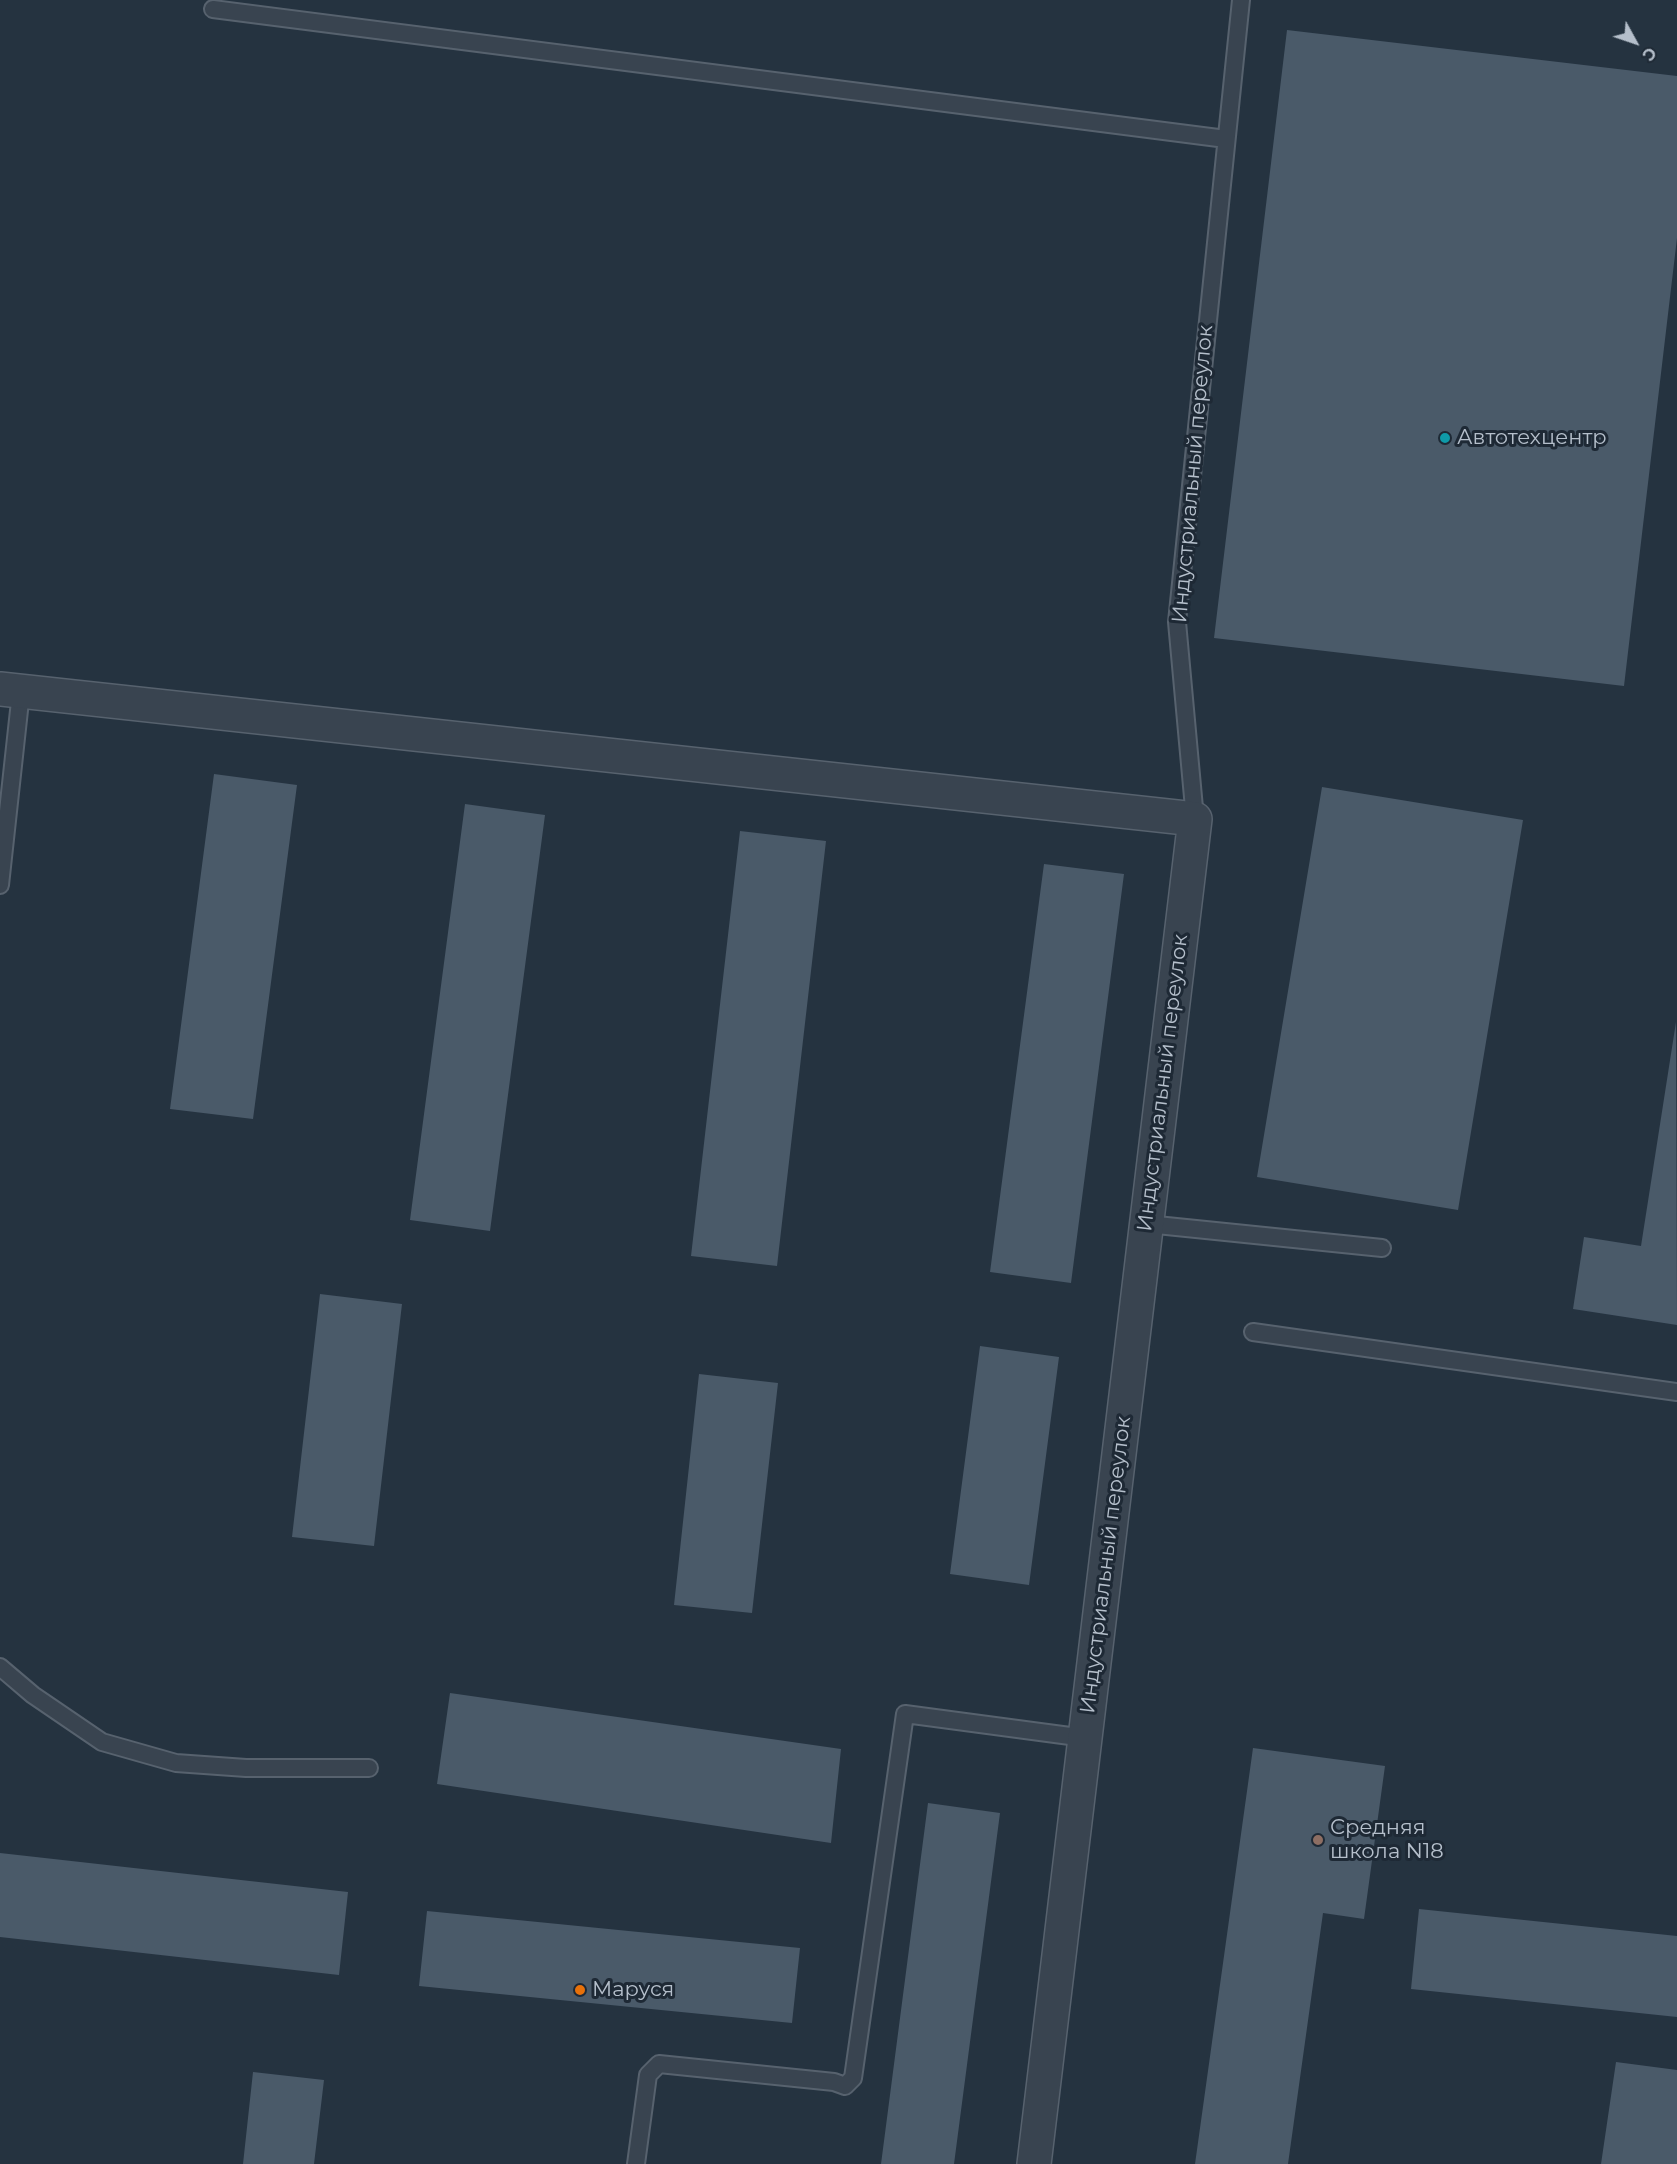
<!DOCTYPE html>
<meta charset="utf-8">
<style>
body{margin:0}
#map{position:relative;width:1677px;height:2164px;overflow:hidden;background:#253340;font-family:Montserrat,sans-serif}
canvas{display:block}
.north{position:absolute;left:1605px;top:12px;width:60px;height:60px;-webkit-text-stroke:4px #1e2935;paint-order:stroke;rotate:130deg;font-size:16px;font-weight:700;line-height:24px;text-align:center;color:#b5bfcb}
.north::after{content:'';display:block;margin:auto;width:21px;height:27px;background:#b5bfcb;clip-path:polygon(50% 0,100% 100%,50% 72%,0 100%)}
</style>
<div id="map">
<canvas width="1677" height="2164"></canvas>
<div class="north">С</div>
</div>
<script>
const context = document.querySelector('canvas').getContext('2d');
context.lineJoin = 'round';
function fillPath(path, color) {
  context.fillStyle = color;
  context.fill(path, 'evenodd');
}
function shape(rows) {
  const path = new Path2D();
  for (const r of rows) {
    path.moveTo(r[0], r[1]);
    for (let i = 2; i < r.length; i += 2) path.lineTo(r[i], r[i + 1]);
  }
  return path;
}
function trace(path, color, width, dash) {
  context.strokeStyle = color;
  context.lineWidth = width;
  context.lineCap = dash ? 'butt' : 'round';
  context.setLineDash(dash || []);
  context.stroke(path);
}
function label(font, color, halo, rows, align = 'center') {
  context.font = font + ' Montserrat,sans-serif';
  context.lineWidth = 6;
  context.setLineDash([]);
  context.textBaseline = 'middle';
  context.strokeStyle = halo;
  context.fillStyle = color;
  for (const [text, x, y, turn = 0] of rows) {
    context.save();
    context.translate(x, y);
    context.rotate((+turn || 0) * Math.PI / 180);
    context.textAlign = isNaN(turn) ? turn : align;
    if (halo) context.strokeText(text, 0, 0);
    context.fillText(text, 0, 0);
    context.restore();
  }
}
const building = shape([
 [1287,30,1677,76,1677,238,1624,686,1214,638],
 [214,774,297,785,253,1119,170,1109],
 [1322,787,1523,820,1458,1210,1257,1177],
 [465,804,545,815,490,1231,410,1220],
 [740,831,826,841,777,1266,691,1256],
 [1044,864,1124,874,1071,1283,990,1272],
 [1676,1022,1677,1325,1573,1309,1584,1237,1641,1246],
 [320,1294,402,1304,374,1546,292,1537],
 [980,1346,1059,1357,1029,1585,950,1574],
 [699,1374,778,1383,752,1613,674,1605],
 [450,1693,841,1749,831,1843,437,1784],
 [1253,1748,1385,1766,1364,1919,1323,1913,1288,2164,1195,2164],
 [928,1803,1000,1813,954,2164,881,2164],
 [0,1853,348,1892,339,1975,0,1937],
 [1419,1909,1677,1936,1677,2017,1411,1989],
 [427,1911,800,1948,792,2023,419,1986],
 [1616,2062,1677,2070,1677,2164,1601,2164],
 [253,2072,324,2080,314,2164,243,2164]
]);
const service = shape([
 [213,9,1226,139],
 [1195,819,1177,622,1241,0],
 [0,885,21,692],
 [1147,1224,1382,1248],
 [1253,1332,1677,1392],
 [0,1667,33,1695,102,1742,176,1763,246,1768,369,1768],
 [636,2164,648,2075,659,2064,834,2082,845,2086,853,2078,905,1714,1085,1738]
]);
const minor = shape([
 [0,689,1195,819,1034,2164]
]);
const markers = [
 [1445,438,6,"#0f9aa8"],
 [1318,1840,6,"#8d6e63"],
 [580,1990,6,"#e8710a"]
];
const poiNames = [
 ["Автотехцентр",1457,438],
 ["Средняя",1330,1828],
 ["школа N18",1330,1852],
 ["Маруся",592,1990]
];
const streetNames = [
 ["Индустриальный переулок",1193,474,-85],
 ["Индустриальный переулок",1163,1083,-83],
 ["Индустриальный переулок",1106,1565,-83]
];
fillPath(building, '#4a5a69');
trace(service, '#57626e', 20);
trace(minor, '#57626e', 36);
trace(service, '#394450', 16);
trace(minor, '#394450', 33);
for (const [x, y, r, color] of markers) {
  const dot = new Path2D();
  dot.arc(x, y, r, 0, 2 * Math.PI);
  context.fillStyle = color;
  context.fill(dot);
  trace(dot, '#1e2935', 2);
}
label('21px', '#b5bfcb', '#1e2935', poiNames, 'left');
label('21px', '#b5bfcb', '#1e2935', streetNames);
</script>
